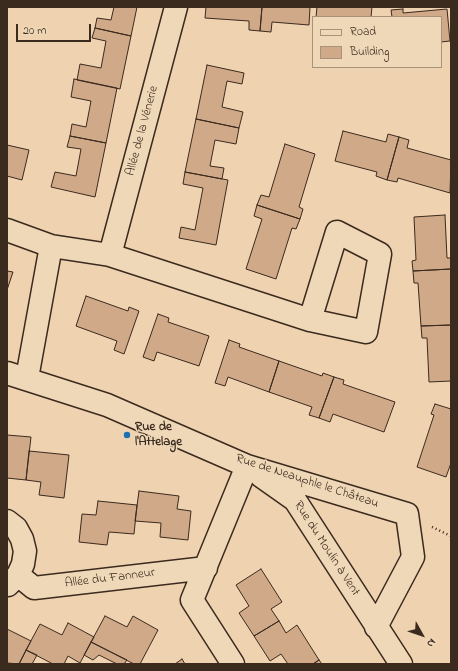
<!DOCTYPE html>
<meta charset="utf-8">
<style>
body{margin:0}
#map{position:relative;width:458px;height:671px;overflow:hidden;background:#efd2b0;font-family:"Indie Flower",sans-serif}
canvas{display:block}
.frame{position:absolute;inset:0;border:8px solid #3b2a1e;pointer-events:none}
.legend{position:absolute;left:312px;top:16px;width:130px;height:52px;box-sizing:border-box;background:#efd8b8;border:1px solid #a7927a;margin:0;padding:5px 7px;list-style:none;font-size:12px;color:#3b2a1e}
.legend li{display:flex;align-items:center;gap:8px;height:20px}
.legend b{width:20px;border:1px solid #a7927a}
.north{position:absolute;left:402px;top:615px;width:40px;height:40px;-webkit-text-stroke:3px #efd8b8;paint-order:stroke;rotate:130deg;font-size:11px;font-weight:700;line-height:16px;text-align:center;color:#3b2a1e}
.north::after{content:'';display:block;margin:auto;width:14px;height:18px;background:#3b2a1e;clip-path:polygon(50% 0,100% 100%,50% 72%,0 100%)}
.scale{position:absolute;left:16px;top:24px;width:75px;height:18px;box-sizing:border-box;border:2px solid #3b2a1e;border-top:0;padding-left:5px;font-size:12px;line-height:14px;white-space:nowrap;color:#3b2a1e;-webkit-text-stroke:3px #efd8b8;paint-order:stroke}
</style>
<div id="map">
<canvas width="458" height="671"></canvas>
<div class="frame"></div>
<ul class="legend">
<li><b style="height:5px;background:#efd8b8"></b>Road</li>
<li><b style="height:11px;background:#cfa988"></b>Building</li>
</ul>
<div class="north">N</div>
<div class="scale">20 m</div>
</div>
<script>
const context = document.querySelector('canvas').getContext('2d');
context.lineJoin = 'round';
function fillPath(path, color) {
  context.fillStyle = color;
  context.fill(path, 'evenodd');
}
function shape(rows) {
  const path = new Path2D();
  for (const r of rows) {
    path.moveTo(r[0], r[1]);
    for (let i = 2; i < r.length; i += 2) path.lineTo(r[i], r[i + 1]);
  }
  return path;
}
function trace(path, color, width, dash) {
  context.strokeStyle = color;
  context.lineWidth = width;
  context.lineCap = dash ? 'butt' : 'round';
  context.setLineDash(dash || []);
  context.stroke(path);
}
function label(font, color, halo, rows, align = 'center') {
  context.font = font + ' "Indie Flower",sans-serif';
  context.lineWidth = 3;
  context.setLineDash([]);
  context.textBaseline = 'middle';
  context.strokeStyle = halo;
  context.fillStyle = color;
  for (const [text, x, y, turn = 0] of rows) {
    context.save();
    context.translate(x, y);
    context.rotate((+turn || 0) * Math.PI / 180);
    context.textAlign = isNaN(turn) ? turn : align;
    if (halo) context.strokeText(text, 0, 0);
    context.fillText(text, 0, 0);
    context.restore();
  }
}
const building = shape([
 [114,7,137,7,131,36,95,28,97,18,111,20,114,7],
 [206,7,262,7,260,31,249,30,249,21,205,18,206,7],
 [262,7,310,7,309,25,272,22,271,32,260,31,262,7],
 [317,7,372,7,371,17,316,17,317,7],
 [403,9,403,13,447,9,450,41,441,42,441,17,392,17,391,10,403,9],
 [95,28,131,36,120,89,77,80,80,64,101,68,106,41,92,38,95,28],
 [207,65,244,73,242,84,227,81,222,107,243,112,239,128,196,119,207,65],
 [74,79,117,88,106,143,70,136,72,124,86,127,91,101,71,97,74,79],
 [196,119,239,128,236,144,215,140,210,166,224,168,222,179,185,172,196,119],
 [343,131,386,142,388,134,399,137,387,180,376,176,377,172,335,161,343,131],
 [70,136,106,143,95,197,51,187,55,172,76,176,81,149,67,147,70,136],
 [399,137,409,140,407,148,451,160,450,193,398,178,397,182,387,180,399,137],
 [285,144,315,154,299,207,303,209,300,219,257,205,261,195,269,197,285,144],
 [7,145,29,150,22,180,7,176,7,145],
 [185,172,228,180,216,245,179,238,181,227,195,230,203,188,183,184,185,172],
 [257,205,300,219,296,229,292,228,276,279,246,269,262,219,254,216,257,205],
 [445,215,447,258,451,258,451,269,413,271,412,261,416,260,414,217,445,215],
 [451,269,451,325,421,326,418,283,414,283,413,271,451,269],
 [7,271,13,272,7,290,7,271],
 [86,296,128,311,129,307,139,311,124,354,114,350,117,341,76,326,86,296],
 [158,314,169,318,168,322,209,336,199,366,157,352,154,361,143,357,158,314],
 [451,325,451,381,429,382,427,338,422,338,421,326,451,325],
 [229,340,240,344,239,347,279,361,269,392,228,377,225,386,215,383,229,340],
 [279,361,322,376,323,373,334,377,319,418,309,415,312,407,269,392,279,361],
 [334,377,344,380,343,384,395,402,384,432,333,414,330,422,319,418,334,377],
 [435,404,451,409,451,463,446,477,417,467,434,415,431,414,435,404],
 [7,435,31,437,26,480,7,478,7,435],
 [29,451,69,455,64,498,39,495,41,482,26,480,29,451],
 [139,491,179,496,177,509,191,511,188,540,160,537,161,523,135,521,139,491],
 [98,501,137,505,134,534,109,532,107,545,79,542,82,514,96,515,98,501],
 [261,569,282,602,271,609,279,621,254,636,239,613,249,606,236,585,261,569],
 [105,616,127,627,133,616,158,630,140,664,134,664,91,642,105,616],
 [279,621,286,633,297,625,319,660,313,664,288,664,281,654,270,661,254,636,279,621],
 [68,623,94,637,80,663,68,656,64,664,53,664,26,650,40,624,62,635,68,623],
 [7,629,31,641,19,664,7,663,7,629],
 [91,642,127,660,124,664,117,664,99,655,93,660,84,655,91,642],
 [26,650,37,655,32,664,19,664,26,650],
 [182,659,185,664,175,664,182,659],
 [319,660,322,664,313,664,319,660]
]);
const path = shape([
 [432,527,451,536]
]);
const street = shape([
 [7,230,51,246,27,378],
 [51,246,110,255,310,320,366,332,380,254,337,232,310,320],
 [110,255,176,7],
 [7,373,107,405,247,466,407,514,413,557,376,627],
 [261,476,295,500,401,664],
 [7,521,16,528,22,539,25,551,23,564,18,575,8,585],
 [18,575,34,588,206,568],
 [233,664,192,600,247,466]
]);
const markers = [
 [127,435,4,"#1f6fb2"]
];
const streetNames = [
 ["Allée de la Vénerie",143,131,-75],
 ["Rue de Neauphle le Château",307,482,18],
 ["Rue du Moulin à Vent",326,549,57],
 ["Allée du Fanneur",110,579,-7]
];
const poiNames = [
 ["Rue de",135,428],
 ["l'Attelage",135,443]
];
fillPath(building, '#cfa988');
trace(building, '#3b2a1e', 1);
trace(street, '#3b2a1e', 25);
trace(path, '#3b2a1e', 2.5, [1, 3]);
trace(street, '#efd8b8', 22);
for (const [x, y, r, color] of markers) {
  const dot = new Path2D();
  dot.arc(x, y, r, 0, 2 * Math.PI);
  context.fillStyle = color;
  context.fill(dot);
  trace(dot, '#efd8b8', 1.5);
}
label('13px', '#3b2a1e', '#efd8b8', streetNames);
label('bold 13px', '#3b2a1e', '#efd8b8', poiNames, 'left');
</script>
